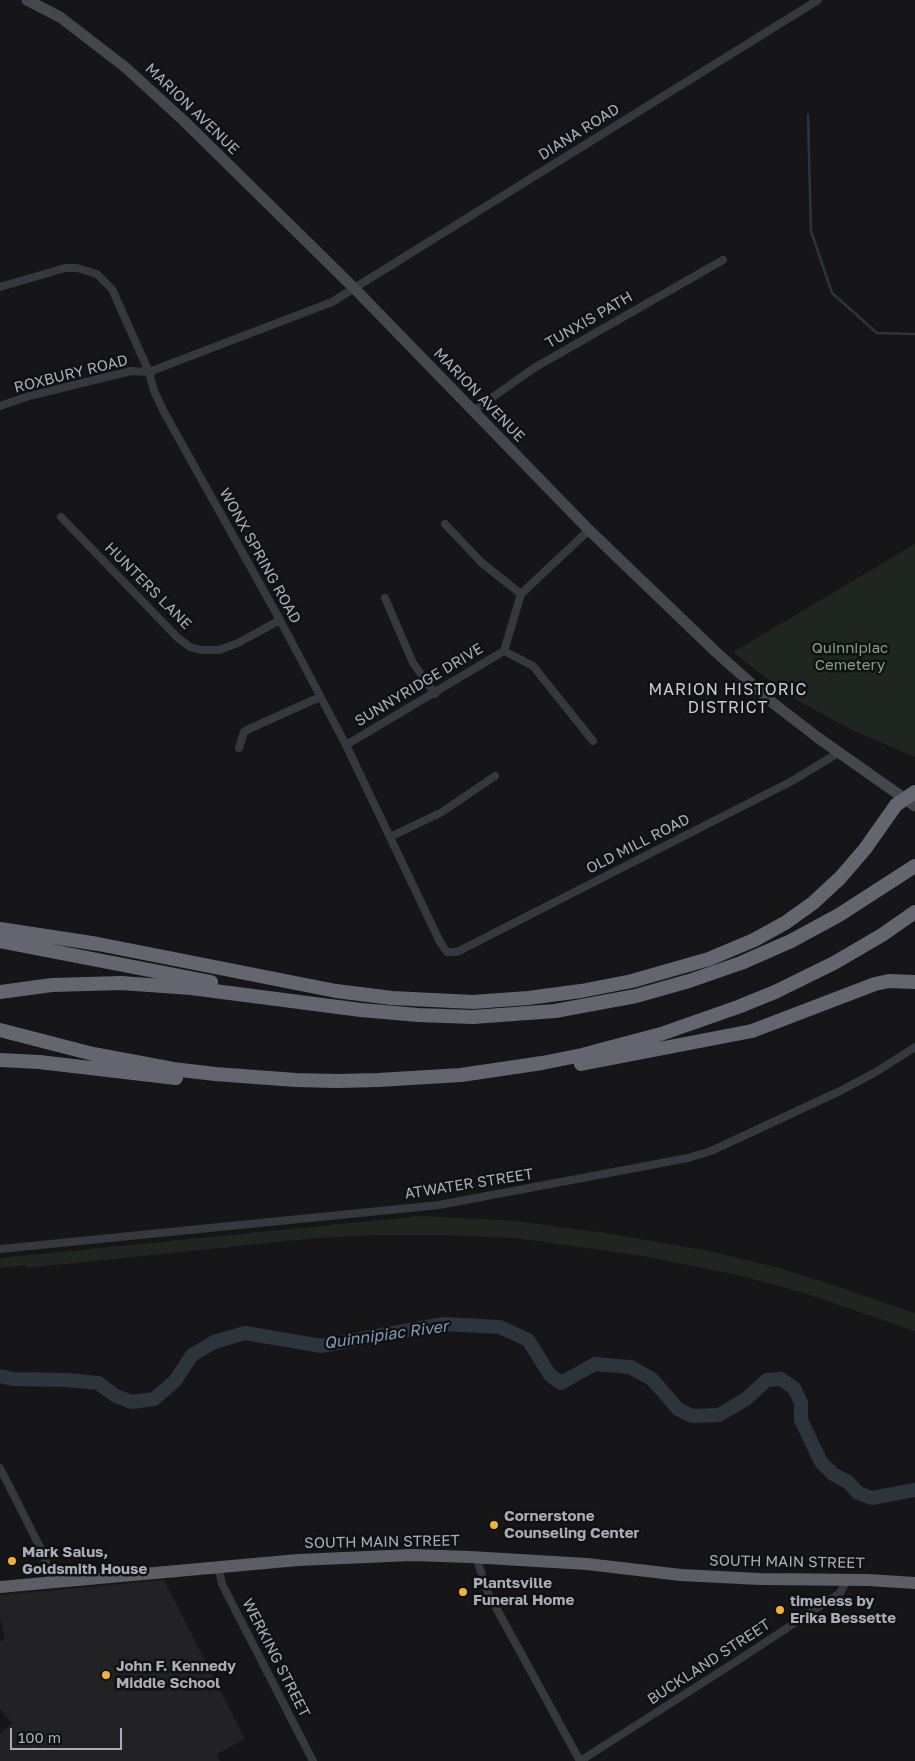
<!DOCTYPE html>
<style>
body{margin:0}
#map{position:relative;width:915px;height:1761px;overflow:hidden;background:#161618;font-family:"Golos Text",sans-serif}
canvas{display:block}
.scale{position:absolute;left:10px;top:1728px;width:112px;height:22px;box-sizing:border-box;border:2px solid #a8adb8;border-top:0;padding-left:6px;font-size:15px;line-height:18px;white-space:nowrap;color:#a8adb8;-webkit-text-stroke:4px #111113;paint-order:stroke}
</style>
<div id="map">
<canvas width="915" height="1761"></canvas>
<div class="scale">100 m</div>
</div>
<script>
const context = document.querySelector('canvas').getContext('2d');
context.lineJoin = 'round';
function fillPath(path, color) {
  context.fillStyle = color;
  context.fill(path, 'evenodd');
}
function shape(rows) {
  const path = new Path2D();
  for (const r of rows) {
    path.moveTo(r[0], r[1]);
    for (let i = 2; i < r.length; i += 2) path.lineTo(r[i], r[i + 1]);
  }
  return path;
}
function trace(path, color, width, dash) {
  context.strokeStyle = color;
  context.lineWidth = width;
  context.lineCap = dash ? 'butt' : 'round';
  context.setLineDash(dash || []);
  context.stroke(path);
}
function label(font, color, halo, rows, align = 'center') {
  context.font = font + ' "Golos Text",sans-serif';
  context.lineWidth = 5;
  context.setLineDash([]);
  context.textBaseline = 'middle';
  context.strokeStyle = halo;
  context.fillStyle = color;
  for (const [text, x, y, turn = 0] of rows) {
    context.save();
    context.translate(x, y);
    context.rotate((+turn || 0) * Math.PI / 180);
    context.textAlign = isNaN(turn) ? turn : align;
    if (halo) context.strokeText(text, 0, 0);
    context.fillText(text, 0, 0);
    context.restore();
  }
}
const built = shape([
 [164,1580,245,1739,217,1754,220,1761,0,1761,0,1734,12,1723,0,1709,0,1641,5,1640,0,1617,0,1595]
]);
const green = shape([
 [915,544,915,757,852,730,807,706,785,693,733,652],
 [421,1216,517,1221,612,1234,714,1252,783,1269,836,1286,915,1313,915,1331,801,1292,738,1275,643,1256,516,1238,445,1235,375,1235,316,1238,27,1268,26,1265,0,1268,0,1258]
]);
const stream = shape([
 [808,115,811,231,832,293,877,333,915,334]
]);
const river = shape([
 [0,1376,13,1379,67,1380,98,1383,116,1396,132,1402,154,1399,175,1381,192,1355,214,1342,245,1333,321,1346,443,1324,500,1327,528,1340,550,1375,561,1383,595,1364,630,1367,652,1379,678,1409,692,1416,719,1415,746,1399,767,1380,781,1379,794,1388,801,1403,801,1420,821,1462,833,1474,848,1482,858,1493,872,1498,915,1490]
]);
const minor = shape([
 [0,287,65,268,77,268,97,274,112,289,149,372,154,391,164,412,280,620,346,745,440,942,447,952,457,952,792,781,838,753],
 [0,406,29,396,131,371,149,372,332,302,818,0],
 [473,411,534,368,723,260],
 [61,517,178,638,190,647,201,650,219,650,238,643,280,620],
 [445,524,482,563,521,594],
 [385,598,413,663,435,694],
 [504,651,533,666,593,741],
 [346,745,504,651,521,594,589,530],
 [239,748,244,732,249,729,320,697],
 [390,837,442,812,495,776],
 [0,1249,439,1205,688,1158,711,1151,840,1091,876,1072,915,1047],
 [0,1468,44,1555,51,1582],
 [476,1557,488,1593,580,1761],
 [218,1567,222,1584,313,1761],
 [580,1761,743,1657,840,1593,847,1580]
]);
const secondary = shape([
 [27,0,60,17,125,67,183,120,354,288,589,530,717,653,773,703,817,737,915,806]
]);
const trunk = shape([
 [0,1587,298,1560,412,1555,470,1557,587,1564,681,1575,760,1579,868,1580,915,1583]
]);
const motorway = shape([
 [0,929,98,944,336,991,392,998,473,1002,528,998,581,991,632,981,709,959,754,940,785,923,813,903,840,878,865,849,896,805,915,792],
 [0,941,211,982],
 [0,992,52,985,121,983,191,988,361,1010,418,1015,473,1017,555,1011,636,996,689,981,741,963,791,941,839,915,915,866],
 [0,1030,93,1054,173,1069,215,1074,296,1080,338,1081,378,1080,461,1075,542,1063,582,1055,661,1034,738,1007,775,992,834,963,882,935,915,912],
 [0,1060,39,1062,176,1078],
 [581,1064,752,1031,875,984,889,981,915,982]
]);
const markers = [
 [494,1525,5,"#f2b134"],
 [12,1561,5,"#f2b134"],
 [463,1592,5,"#f2b134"],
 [780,1610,5,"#f2b134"],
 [106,1675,5,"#f2b134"]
];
const streetNames = [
 ["MARION AVENUE",192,109,44],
 ["DIANA ROAD",579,132,-32],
 ["TUNXIS PATH",589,320,-30],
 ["ROXBURY ROAD",71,374,-14],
 ["MARION AVENUE",479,395,46],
 ["WONX SPRING ROAD",260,556,61],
 ["HUNTERS LANE",148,586,45],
 ["SUNNYRIDGE DRIVE",419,685,-31],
 ["OLD MILL ROAD",638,844,-27],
 ["ATWATER STREET",469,1184,-9],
 ["SOUTH MAIN STREET",382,1542,-1],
 ["SOUTH MAIN STREET",787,1562,1],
 ["WERKING STREET",276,1658,63],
 ["BUCKLAND STREET",709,1662,-33]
];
const parkNames = [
 ["Quinnipiac",850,648],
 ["Cemetery",850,665]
];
const poiNames = [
 ["Cornerstone",504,1516],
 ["Counseling Center",504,1533],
 ["Mark Salus,",22,1552],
 ["Goldsmith House",22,1569],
 ["Plantsville",473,1583],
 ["Funeral Home",473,1600],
 ["timeless by",790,1601],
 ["Erika Bessette",790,1618],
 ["John F. Kennedy",116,1666],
 ["Middle School",116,1683]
];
const neighbourhoodNames = [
 ["MARION HISTORIC",728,690],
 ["DISTRICT",728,708]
];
const waterNames = [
 ["Quinnipiac River",386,1335,-8]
];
fillPath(built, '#222225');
fillPath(green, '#1e261f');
trace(stream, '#2c353c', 2.5);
trace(river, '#2c353c', 14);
trace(minor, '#37383d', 8);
trace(secondary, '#45474d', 11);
trace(trunk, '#5b5e65', 12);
trace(motorway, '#63666e', 14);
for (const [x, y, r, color] of markers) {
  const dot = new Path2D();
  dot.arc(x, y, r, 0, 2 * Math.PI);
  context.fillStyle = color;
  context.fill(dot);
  trace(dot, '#111113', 2);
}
label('15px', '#a8adb8', '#111113', streetNames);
label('15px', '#7fa381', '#111113', parkNames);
label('bold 15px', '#a8adb8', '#111113', poiNames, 'left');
context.letterSpacing = '1px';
label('16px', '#c9ccd4', '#111113', neighbourhoodNames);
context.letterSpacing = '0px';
label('italic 16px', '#7f9bb3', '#111113', waterNames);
</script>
